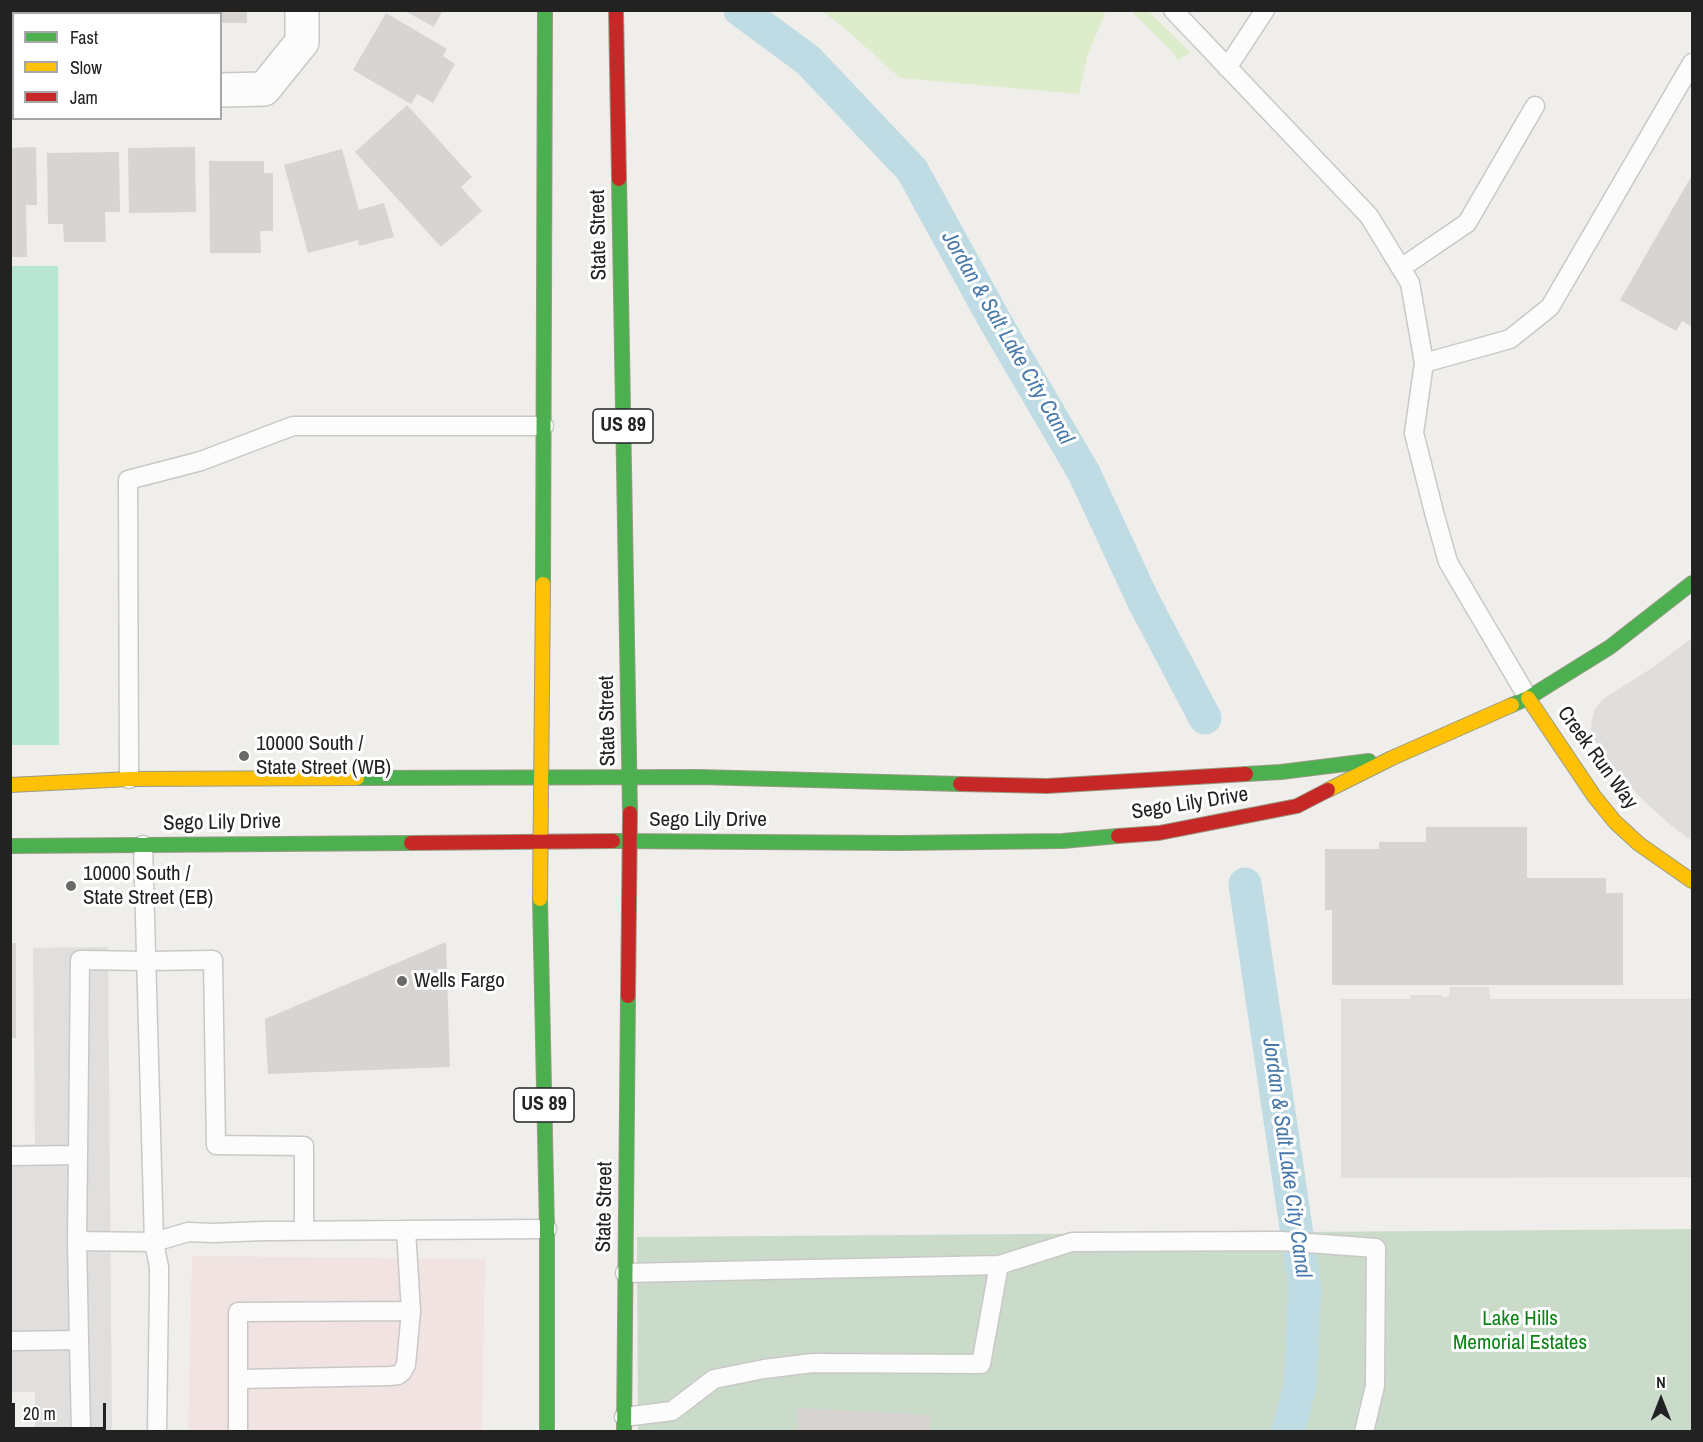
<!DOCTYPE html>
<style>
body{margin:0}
#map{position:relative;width:1703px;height:1442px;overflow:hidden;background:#f0eeeb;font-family:"Archivo Narrow",sans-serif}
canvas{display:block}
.frame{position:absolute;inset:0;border:12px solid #222;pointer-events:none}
.legend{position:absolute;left:12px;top:12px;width:210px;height:108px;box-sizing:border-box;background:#fff;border:2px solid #a7a7a7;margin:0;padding:8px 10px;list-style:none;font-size:18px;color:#222}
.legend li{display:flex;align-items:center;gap:12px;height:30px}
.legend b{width:30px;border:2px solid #a7a7a7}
.north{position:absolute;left:1631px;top:1370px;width:60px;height:60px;-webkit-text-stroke:4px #fff;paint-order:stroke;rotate:0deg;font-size:16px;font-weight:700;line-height:24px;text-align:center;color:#222}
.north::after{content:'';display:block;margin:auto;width:21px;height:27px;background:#222;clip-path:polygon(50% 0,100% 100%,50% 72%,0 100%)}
.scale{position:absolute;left:12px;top:1403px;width:94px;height:27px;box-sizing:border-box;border:3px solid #222;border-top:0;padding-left:8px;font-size:18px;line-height:21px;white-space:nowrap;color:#222;-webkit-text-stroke:4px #fff;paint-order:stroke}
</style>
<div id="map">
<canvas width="1703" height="1442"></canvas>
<div class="frame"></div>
<ul class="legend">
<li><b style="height:8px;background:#4caf50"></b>Fast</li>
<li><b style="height:8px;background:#ffc107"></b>Slow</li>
<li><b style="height:8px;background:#c62828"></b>Jam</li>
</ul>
<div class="north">N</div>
<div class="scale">20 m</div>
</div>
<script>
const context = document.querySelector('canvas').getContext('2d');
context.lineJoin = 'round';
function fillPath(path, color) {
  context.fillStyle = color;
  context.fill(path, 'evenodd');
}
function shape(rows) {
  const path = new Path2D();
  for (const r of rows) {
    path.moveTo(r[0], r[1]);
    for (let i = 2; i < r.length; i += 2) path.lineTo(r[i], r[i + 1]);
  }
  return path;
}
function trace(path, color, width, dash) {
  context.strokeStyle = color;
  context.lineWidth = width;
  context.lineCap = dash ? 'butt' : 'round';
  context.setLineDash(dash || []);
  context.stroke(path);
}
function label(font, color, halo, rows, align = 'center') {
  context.font = font + ' "Archivo Narrow",sans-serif';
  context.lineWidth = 6;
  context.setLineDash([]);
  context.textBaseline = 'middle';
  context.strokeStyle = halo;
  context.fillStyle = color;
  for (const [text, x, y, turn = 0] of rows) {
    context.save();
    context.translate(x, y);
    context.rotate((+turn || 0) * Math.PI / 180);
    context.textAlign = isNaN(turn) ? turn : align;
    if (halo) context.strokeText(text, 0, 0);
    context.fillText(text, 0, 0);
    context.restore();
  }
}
const residential = shape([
 [1692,638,1692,841,1668,823,1643,800,1619,774,1598,746,1593,738,1591,729,1592,720,1595,709,1603,699,1652,668]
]);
const commercial = shape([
 [192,1256,485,1259,482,1431,188,1432]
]);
const grass = shape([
 [822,11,1106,11,1087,57,1079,94,900,78,842,26],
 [1131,11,1148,11,1190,52,1178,61,1170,50]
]);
const cemetery = shape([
 [1692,1229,1692,1431,638,1431,637,1237]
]);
const pitch = shape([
 [10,266,58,266,59,745,11,745]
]);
const parking = shape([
 [108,947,112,1431,35,1431,35,1392,11,1392,10,1145,35,1144,33,948],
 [1450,987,1489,987,1490,999,1692,999,1692,1177,1341,1178,1341,999,1410,999,1410,995,1442,995,1442,997,1449,997]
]);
const canal = shape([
 [740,10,808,60,912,170,995,321,1084,473,1143,600,1205,718],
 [1245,884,1305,1288,1300,1386,1288,1432]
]);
const building = shape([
 [10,10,122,10,122,14,14,14,14,18,10,18],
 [215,10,247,10,247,23,220,23,220,14,215,14],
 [403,10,443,10,434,27],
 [386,13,447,49,443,56,455,64,433,103,417,94,411,104,353,70],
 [407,105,472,177,461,187,482,211,441,247,355,152],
 [36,147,37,205,26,205,27,257,10,257,10,148],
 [195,147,196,212,129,213,128,148],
 [342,149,359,210,384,203,394,237,359,246,358,240,308,253,284,165],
 [119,152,120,212,105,212,106,242,64,242,63,224,48,224,47,153],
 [209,161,264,161,264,173,273,173,273,231,260,231,261,253,210,253],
 [1692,175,1692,327,1682,321,1676,331,1620,300],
 [1426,827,1527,827,1527,878,1606,878,1606,893,1623,893,1623,985,1332,985,1332,910,1325,910,1325,849,1379,849,1379,842,1426,842],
 [446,942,450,1067,268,1074,265,1019],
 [10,943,16,943,16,1038,10,1038],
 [797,1408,930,1415,930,1432,797,1432]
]);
const lane = shape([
 [1173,10,1369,216,1410,283,1424,363,1414,433,1435,516,1448,562,1528,698],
 [1227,68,1265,10],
 [1401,268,1467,223,1535,106],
 [1424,363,1510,339,1550,307,1692,63],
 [129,779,128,480,201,461,293,426,544,426],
 [143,845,154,1242,188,1232,213,1233,264,1231,547,1229],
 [78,1155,80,960,147,961,213,960,216,1145,304,1146,304,1231],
 [10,1156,78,1155,77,1241],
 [625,1273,999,1265,1072,1242,1281,1241,1376,1248,1375,1386,1364,1432],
 [79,1340,81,1432],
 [10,1341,79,1340,77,1241,154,1242,159,1267,159,1289,157,1432],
 [239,1379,390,1376,398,1375,402,1372,406,1365,411,1311],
 [624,1417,672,1411,714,1379,764,1369,813,1363,981,1364,999,1265],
 [238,1432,238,1312,411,1311,406,1230]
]);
const street = shape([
 [220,90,264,89,302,42,302,10],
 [10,93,14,93]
]);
const fast = shape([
 [619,179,630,813],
 [543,584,545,10],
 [1512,705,1528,698,1610,647,1692,583],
 [1246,774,1281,772,1369,761],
 [357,778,699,777,960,784],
 [613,841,899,843,1063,841,1118,836],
 [10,846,411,843],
 [540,899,547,1229,547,1432],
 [624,1432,628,996]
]);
const slow = shape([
 [1528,698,1594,796,1615,822,1639,844,1692,881],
 [10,785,129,779,357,778],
 [1328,790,1392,758,1512,705],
 [540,899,543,584]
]);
const jam = shape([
 [616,10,619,179],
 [960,784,1047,786,1246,774],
 [1118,836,1159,833,1297,806,1328,790],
 [411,843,613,841],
 [628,996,630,813]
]);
const markers = [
 [244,756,6,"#6a6968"],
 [71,886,6,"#6a6968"],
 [402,981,6,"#6a6968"]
];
const shields = [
 [623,426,60],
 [544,1105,60]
];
const shieldNames = [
 ["US 89",623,426],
 ["US 89",544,1105]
];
const streetNames = [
 ["State Street",599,235,-91],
 ["State Street",608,721,-91],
 ["Creek Run Way",1597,758,54],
 ["Sego Lily Drive",1190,804,-9],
 ["Sego Lily Drive",708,820],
 ["Sego Lily Drive",222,823,-1],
 ["State Street",605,1207,-89]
];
const poiNames = [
 ["10000 South /",256,744],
 ["State Street (WB)",256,768],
 ["10000 South /",83,874],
 ["State Street (EB)",83,898],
 ["Wells Fargo",414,981]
];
const parkNames = [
 ["Lake Hills",1520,1319],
 ["Memorial Estates",1520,1343]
];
const waterNames = [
 ["Jordan & Salt Lake City Canal",1007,338,60],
 ["Jordan & Salt Lake City Canal",1286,1158,82]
];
fillPath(residential, '#dfdedc');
fillPath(commercial, '#f1e3e1');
fillPath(grass, '#ddeccb');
fillPath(cemetery, '#cadbca');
fillPath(pitch, '#b7e6d2');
fillPath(parking, '#e0dfde');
trace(canal, '#bfdbe3', 33);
fillPath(building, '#d7d4d2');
trace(lane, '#c9c8c7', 21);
trace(street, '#c9c8c7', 36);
trace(fast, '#999a82', 16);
trace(slow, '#999a82', 16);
trace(jam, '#999a82', 16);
trace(lane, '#fdfcfc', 18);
trace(street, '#fdfcfc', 33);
trace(fast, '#4caf50', 14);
trace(slow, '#ffc107', 14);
trace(jam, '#c62828', 14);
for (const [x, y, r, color] of markers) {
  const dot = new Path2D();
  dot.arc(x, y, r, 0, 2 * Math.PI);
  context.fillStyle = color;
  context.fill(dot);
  trace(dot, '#fff', 2);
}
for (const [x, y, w] of shields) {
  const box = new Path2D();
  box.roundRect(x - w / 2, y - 17, w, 34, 4.5);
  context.fillStyle = '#fff';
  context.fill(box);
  trace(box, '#222', 1.5);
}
label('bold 20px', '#222', null, shieldNames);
label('21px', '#222', '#fff', streetNames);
label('21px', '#222', '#fff', poiNames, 'left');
label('21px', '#0c8416', '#fff', parkNames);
label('italic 22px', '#4a7aab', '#fff', waterNames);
</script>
